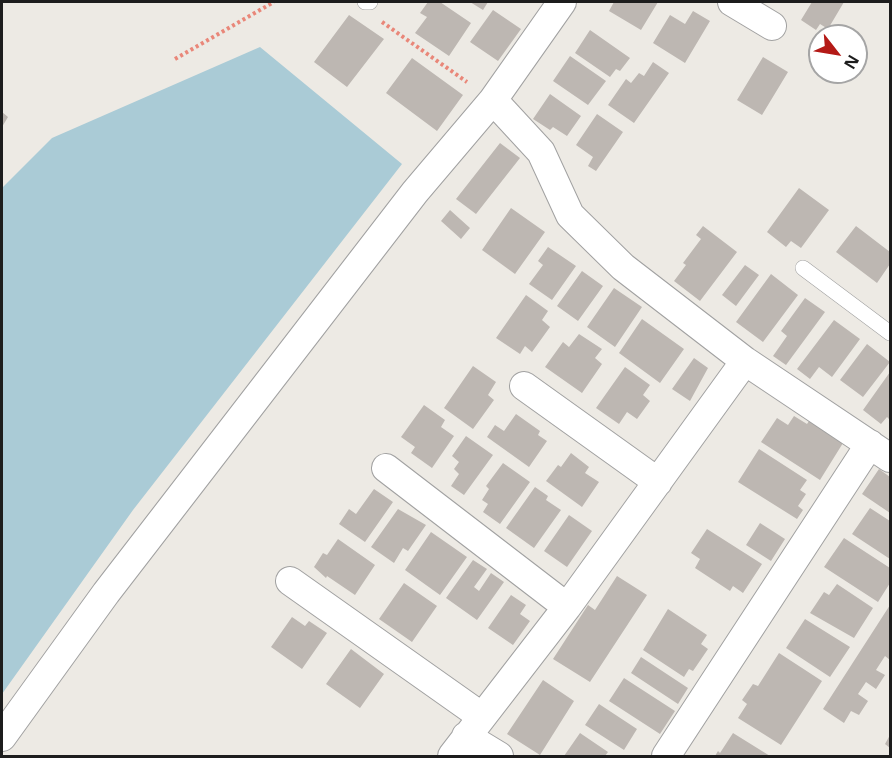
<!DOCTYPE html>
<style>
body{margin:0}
#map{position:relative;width:892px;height:758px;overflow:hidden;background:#edeae4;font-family:"Open Sans",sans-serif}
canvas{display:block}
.frame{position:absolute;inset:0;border:3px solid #1d1d1d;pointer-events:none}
.north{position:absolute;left:808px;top:24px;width:60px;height:60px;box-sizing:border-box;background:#fff;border:2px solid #a5a5a5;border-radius:50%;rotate:121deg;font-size:16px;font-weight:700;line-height:24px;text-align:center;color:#1d1d1d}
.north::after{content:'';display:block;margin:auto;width:21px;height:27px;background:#b41a17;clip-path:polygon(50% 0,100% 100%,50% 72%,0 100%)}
</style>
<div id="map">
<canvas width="892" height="758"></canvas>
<div class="frame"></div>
<div class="north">N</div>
</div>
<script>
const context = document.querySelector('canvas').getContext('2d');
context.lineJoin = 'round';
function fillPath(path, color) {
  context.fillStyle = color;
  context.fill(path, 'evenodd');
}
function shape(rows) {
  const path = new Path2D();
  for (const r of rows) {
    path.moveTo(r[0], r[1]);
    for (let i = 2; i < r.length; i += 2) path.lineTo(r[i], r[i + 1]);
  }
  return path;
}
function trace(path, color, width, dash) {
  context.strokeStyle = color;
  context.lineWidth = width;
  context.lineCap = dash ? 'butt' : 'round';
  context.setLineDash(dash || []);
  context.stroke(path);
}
const water = shape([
 [260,47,402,164,133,510,2,694,2,188,52,138]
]);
const building = shape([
 [428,2,440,2,471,23,449,56,415,33,427,17,420,13],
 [470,2,488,2,483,10],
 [614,2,658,2,641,30,609,11],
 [812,2,844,2,828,29,820,24,816,30,801,20],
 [493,10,521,29,498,61,470,42],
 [693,11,710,21,685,63,653,43,670,15,685,24],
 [349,15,384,39,347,87,314,62],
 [590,30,630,58,620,71,616,69,610,77,575,53],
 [570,56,606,81,588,105,553,81],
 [763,57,788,72,762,115,737,100],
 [412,58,463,95,437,131,386,93],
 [653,62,669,73,634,123,608,105,626,79,631,83,639,73,644,76],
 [550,94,581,116,567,136,553,127,550,130,533,119],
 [2,112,8,117,2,127],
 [597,114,623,132,596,171,588,166,593,157,576,145],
 [500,143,520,158,476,214,456,199],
 [799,188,829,210,801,248,791,241,786,247,767,232],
 [511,208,545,232,515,274,482,250],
 [450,210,470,228,461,239,441,221],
 [703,226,737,252,700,301,674,281,686,265,683,263,701,239,696,235],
 [856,226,890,252,890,264,877,283,836,252],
 [548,247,576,266,552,300,529,284,543,265,538,261],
 [745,265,759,275,736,306,722,295],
 [582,271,603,286,578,321,557,306],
 [771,274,798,295,763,342,736,322],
 [614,288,642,307,615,347,587,327],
 [526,295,548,311,542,320,550,327,532,352,525,346,520,354,496,338],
 [805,298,825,312,786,365,773,356,787,336,781,331],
 [642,319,684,349,660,383,619,353],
 [834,320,860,339,832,377,819,367,810,379,797,369],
 [579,334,602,349,595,358,602,364,582,393,545,367,563,342,569,347],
 [867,344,890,362,863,397,840,380],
 [694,358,708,368,690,401,672,389],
 [473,366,496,382,488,395,494,400,473,429,444,408],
 [625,367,650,385,643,395,650,401,637,419,627,412,619,424,596,408],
 [890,372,890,420,887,417,881,424,863,410],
 [424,405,445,420,441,427,454,436,432,468,411,453,415,447,401,437],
 [516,414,540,431,538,435,547,441,529,467,487,437,495,425,504,431],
 [794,416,807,424,809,421,843,443,820,480,761,442,777,418,788,425],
 [466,436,493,455,464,495,451,486,459,474,454,469,459,462,452,456],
 [759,449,807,480,800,490,806,494,798,506,803,510,797,519,738,482],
 [571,453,589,467,585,473,599,482,582,507,546,481,558,465,561,467],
 [503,463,530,482,500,524,483,512,488,504,482,500,489,489,486,486],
 [879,469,890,477,890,513,862,494],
 [535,487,548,496,546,500,561,510,534,548,506,528],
 [374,489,393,502,365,542,339,524,349,509,356,514],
 [870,508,890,521,890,559,852,534],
 [398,509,426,525,408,551,403,548,394,563,371,547],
 [569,515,592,531,567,567,544,551],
 [760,523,785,539,771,561,746,545],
 [707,529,762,564,743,593,733,586,730,591,695,568,700,559,691,553],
 [431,532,467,557,440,595,405,570],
 [844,538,890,568,890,583,878,602,824,567],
 [338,539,375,565,355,595,327,576,326,578,314,567,323,553,327,555],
 [473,560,487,569,474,587,479,591,491,573,504,582,477,620,446,598],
 [617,576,647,595,590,682,553,659,588,605,595,610],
 [404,583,437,606,412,642,379,619],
 [837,584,873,608,854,638,810,613,824,592,829,595],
 [511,595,526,605,520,614,530,621,513,645,488,628],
 [890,605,890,660,885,656,876,670,885,675,876,689,866,682,858,694,868,701,859,715,851,711,844,723,823,709],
 [668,609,707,635,701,644,708,649,693,671,689,669,684,677,643,650],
 [292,617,305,626,309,621,327,633,302,669,271,647],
 [805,619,850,647,830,677,786,648],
 [351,649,384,674,360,708,326,684],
 [779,653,822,681,781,745,738,718,747,704,742,700,753,684,758,686],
 [641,657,688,688,678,704,631,673],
 [624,678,675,711,660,734,609,701],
 [543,680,574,701,540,755,507,734],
 [599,704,637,729,624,750,585,725],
 [580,733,608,752,605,756,564,756],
 [733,733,770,756,715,756,718,751,720,753],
 [890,735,890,748,885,744]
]);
const path = shape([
 [382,22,467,82],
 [175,59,274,2]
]);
const service = shape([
 [365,2,370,2],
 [803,268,890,333]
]);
const minor = shape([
 [732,2,772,26],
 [493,100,541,152,570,215,623,267,745,361,890,458],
 [524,386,658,482],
 [386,468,567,607],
 [290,581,481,716],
 [466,736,499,756],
 [2,737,106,593,415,192,493,100,562,2],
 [452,756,567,607,745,361],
 [666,756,870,444]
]);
fillPath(water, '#aacbd6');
fillPath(building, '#bdb7b2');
trace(service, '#a1a1a1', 16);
trace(minor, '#a1a1a1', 30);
trace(path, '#e98779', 4, [3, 3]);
trace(service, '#fff', 15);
trace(minor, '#fff', 28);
</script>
